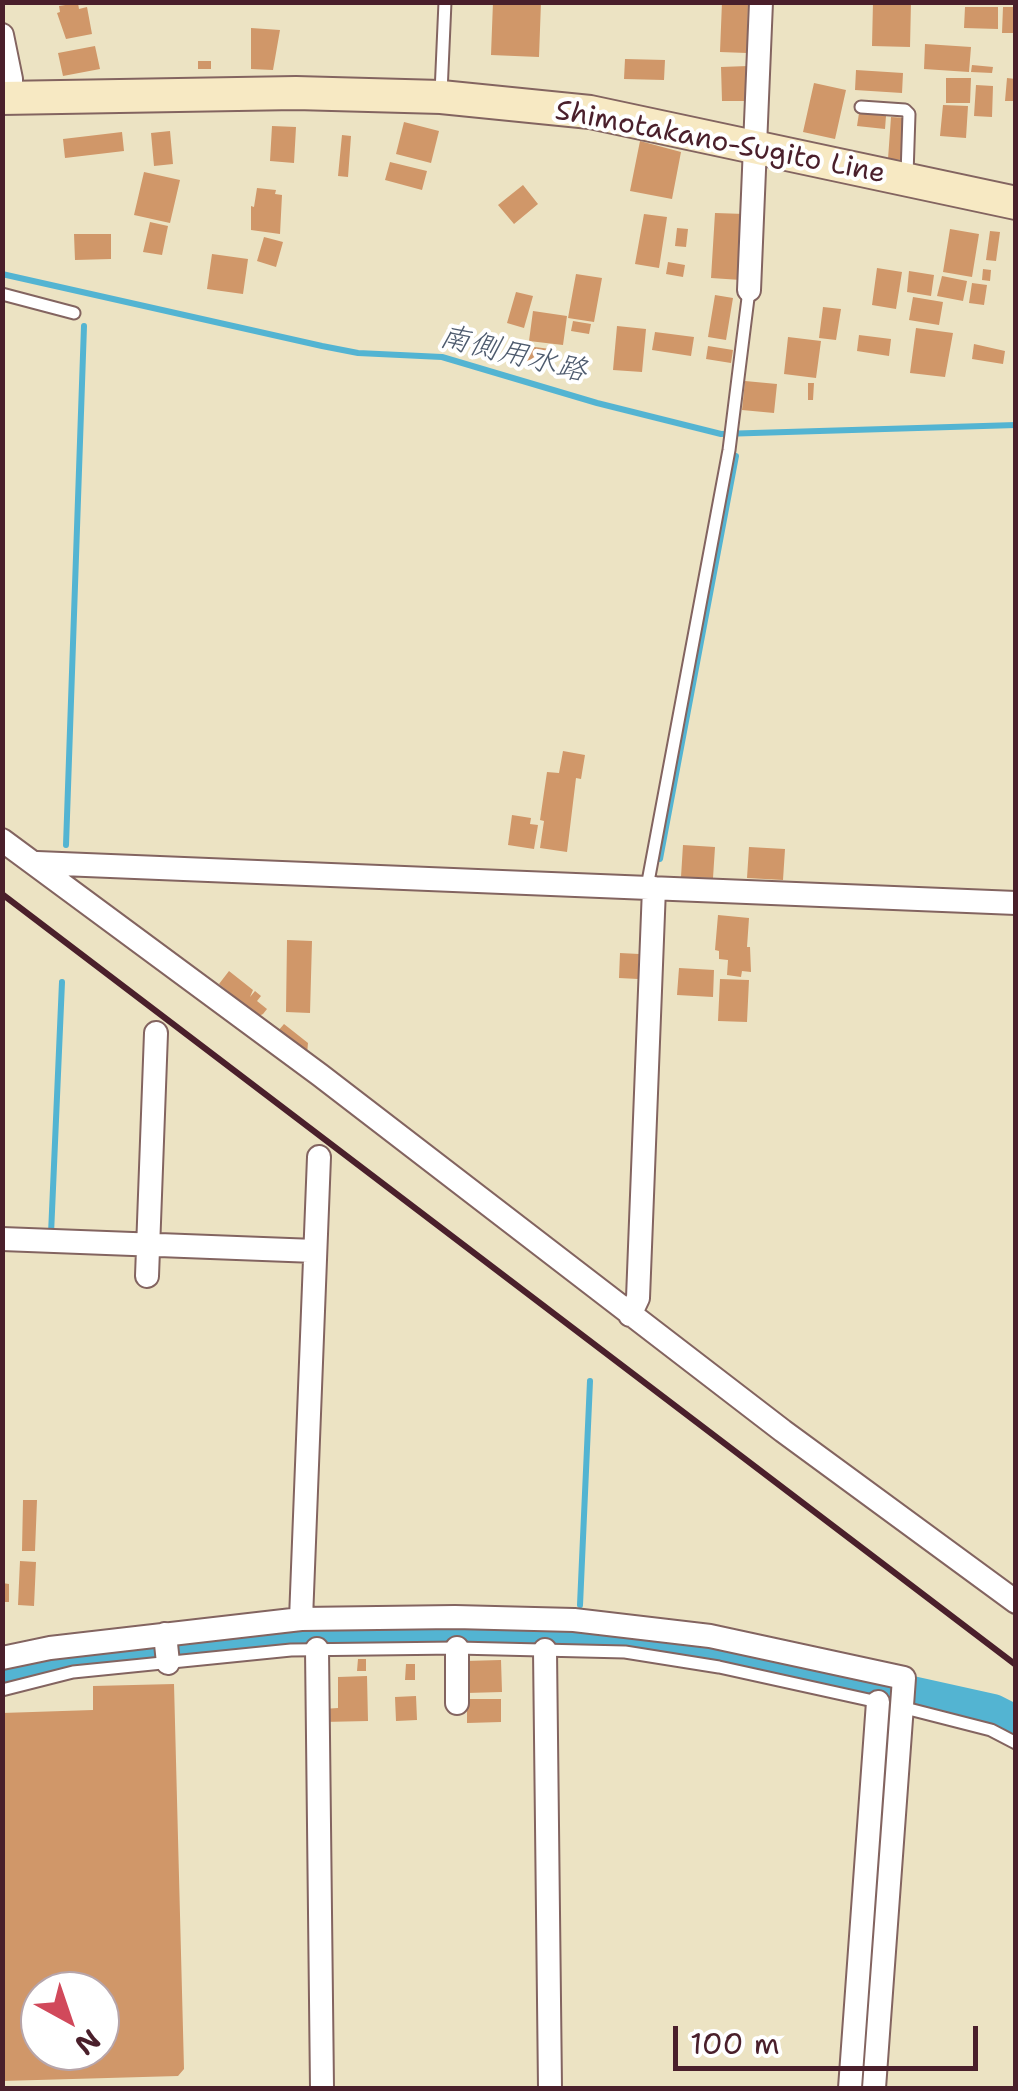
<!DOCTYPE html>
<meta charset="utf-8">
<style>
body{margin:0}
#map{position:relative;width:1018px;height:2091px;overflow:hidden;background:#ece3c3;font-family:"Shantell Sans",sans-serif}
canvas{display:block}
.frame{position:absolute;inset:0;border:5px solid #4a1f2b;pointer-events:none}
.north{position:absolute;left:20px;top:1971px;width:100px;height:100px;box-sizing:border-box;background:#fff;border:2px solid #b7a5aa;border-radius:50%;rotate:140deg;font-size:28px;font-weight:700;line-height:40px;text-align:center;color:#4a1f2b}
.north::after{content:'';display:block;margin:auto;width:35px;height:45px;background:#d1495b;clip-path:polygon(50% 0,100% 100%,50% 72%,0 100%)}
.scale{position:absolute;left:673px;top:2026px;width:305px;height:45px;box-sizing:border-box;border:5px solid #4a1f2b;border-top:0;padding-left:12px;font-size:30px;line-height:35px;white-space:nowrap;color:#4a1f2b;-webkit-text-stroke:8px #fff;paint-order:stroke}
</style>
<div id="map">
<canvas width="1018" height="2091"></canvas>
<div class="frame"></div>
<div class="north">N</div>
<div class="scale">100 m</div>
</div>
<script>
const context = document.querySelector('canvas').getContext('2d');
context.lineJoin = 'round';
function shape(rows) {
  const path = new Path2D();
  for (const r of rows) {
    path.moveTo(r[0], r[1]);
    for (let i = 2; i < r.length; i += 2) path.lineTo(r[i], r[i + 1]);
  }
  return path;
}
function trace(path, color, width, dash) {
  context.strokeStyle = color;
  context.lineWidth = width;
  context.lineCap = dash ? 'butt' : 'round';
  context.setLineDash(dash || []);
  context.stroke(path);
}
function fillPath(path, color) {
  context.fillStyle = color;
  context.fill(path, 'evenodd');
}
function label(font, color, halo, rows, align = 'center') {
  context.font = font + ' "Shantell Sans","Klee One",sans-serif';
  context.lineWidth = 8;
  context.setLineDash([]);
  context.textBaseline = 'middle';
  context.strokeStyle = halo;
  context.fillStyle = color;
  for (const [text, x, y, turn = 0] of rows) {
    context.save();
    context.translate(x, y);
    context.rotate((+turn || 0) * Math.PI / 180);
    context.textAlign = isNaN(turn) ? turn : align;
    if (halo) context.strokeText(text, 0, 0);
    context.fillText(text, 0, 0);
    context.restore();
  }
}
const stream = shape([
 [2,274,322,346,358,353,442,357,597,403,721,434,1016,425],
 [66,845,84,326],
 [660,859,736,456],
 [51,1234,62,982],
 [580,1605,590,1381]
]);
const river = shape([
 [2,1672,55,1661,295,1636,458,1632,626,1639,695,1647,993,1713,1016,1725]
]);
const building = shape([
 [493,2,541,2,539,57,491,55],
 [722,2,748,2,747,53,720,52],
 [873,2,911,2,910,47,872,46],
 [78,3,79,9,87,7,92,34,66,39,57,13,60,12,59,6],
 [965,7,998,7,998,29,964,28],
 [1003,7,1016,7,1016,33,1002,33],
 [251,28,280,30,273,70,251,69],
 [925,44,971,47,969,72,924,69],
 [95,46,100,69,63,76,58,53],
 [625,59,665,60,664,80,624,79],
 [198,61,211,61,211,69,198,69],
 [972,65,993,67,992,73,971,72],
 [748,66,749,101,722,101,721,67],
 [856,70,903,73,902,93,855,90],
 [946,78,971,78,970,103,946,103],
 [1007,78,1016,79,1016,101,1005,101],
 [814,83,846,90,835,139,803,132],
 [976,85,993,86,992,117,974,116],
 [943,105,968,106,966,138,940,136],
 [859,113,886,116,885,129,857,126],
 [891,117,906,118,903,160,888,159],
 [404,122,439,131,431,163,396,154],
 [272,126,296,127,294,163,270,161],
 [170,131,173,164,154,166,151,133],
 [122,132,124,151,65,158,63,139],
 [342,135,351,136,348,177,338,176],
 [640,141,681,152,672,199,630,191],
 [390,162,427,171,422,190,385,180],
 [144,172,180,180,170,223,134,215],
 [523,185,538,204,514,224,498,205],
 [257,188,276,190,275,194,282,195,280,234,251,230,251,206,254,207],
 [715,213,745,214,741,280,711,278],
 [644,214,667,217,659,268,635,264],
 [150,222,168,226,162,255,143,252],
 [677,228,688,229,686,247,675,246],
 [950,229,979,234,972,277,943,272],
 [990,231,1000,232,996,261,986,260],
 [74,234,111,234,111,259,75,260],
 [264,237,283,242,276,267,257,261],
 [212,254,248,259,243,294,207,289],
 [668,262,685,265,683,277,666,274],
 [877,268,902,272,896,309,872,305],
 [983,269,991,270,990,281,982,280],
 [909,271,934,275,931,296,907,292],
 [576,274,602,278,594,322,568,318],
 [942,276,967,281,963,301,937,296],
 [972,283,987,285,984,305,969,303],
 [516,292,533,296,524,328,507,323],
 [715,295,733,298,726,340,708,337],
 [913,297,943,302,939,325,909,320],
 [823,307,841,309,836,340,819,338],
 [533,311,567,316,563,345,529,341],
 [573,321,591,324,589,334,571,331],
 [617,326,646,329,642,372,613,370],
 [916,328,953,333,945,377,910,373],
 [655,332,694,337,691,356,652,350],
 [859,335,891,339,889,356,857,351],
 [788,337,821,341,816,378,784,374],
 [974,344,1005,351,1003,364,972,359],
 [527,346,550,349,548,364,526,362],
 [708,346,733,350,731,363,706,359],
 [745,381,777,384,774,413,742,410],
 [808,383,814,383,813,400,808,400],
 [563,751,585,755,581,779,576,778,567,852,540,848,544,821,540,820,547,772,559,773],
 [512,815,531,818,530,824,538,825,534,849,508,845],
 [683,845,715,847,713,878,681,877],
 [749,847,785,849,783,880,747,878],
 [718,915,749,918,747,947,750,947,751,972,742,971,741,977,727,975,728,960,719,959,719,951,715,950],
 [287,940,312,941,310,1013,286,1012],
 [620,953,639,954,638,979,619,978],
 [679,968,714,970,713,997,677,995],
 [229,971,253,990,250,997,255,991,261,996,257,1001,267,1009,263,1014,259,1016,219,984],
 [720,979,749,980,747,1022,718,1021],
 [284,1024,308,1043,307,1054,278,1031],
 [23,1500,37,1500,35,1551,22,1551],
 [20,1561,36,1562,34,1606,18,1605],
 [2,1583,9,1584,9,1602,2,1602],
 [358,1659,366,1659,366,1671,357,1671],
 [501,1660,502,1692,466,1693,465,1661],
 [406,1664,415,1664,415,1680,405,1680],
 [367,1676,368,1721,323,1722,323,1709,338,1708,338,1677],
 [174,1684,184,2069,178,2076,2,2081,2,1713,93,1710,93,1686],
 [40,1991,100,1991,100,2051,40,2051],
 [416,1696,417,1720,396,1721,395,1697],
 [467,1699,501,1699,501,1722,467,1723]
]);
const lane = shape([
 [441,93,445,2],
 [861,107,905,110,909,114,907,175],
 [2,294,74,313],
 [647,887,729,450,749,290],
 [2,1690,73,1672,291,1650,457,1648,625,1652,719,1667,878,1702],
 [901,1707,991,1730,1016,1743]
]);
const street = shape([
 [2,35,11,79,11,98],
 [749,290,761,2],
 [2,840,320,1075,783,1431,1016,1602],
 [37,863,1016,903],
 [2,1239,315,1251],
 [147,1276,156,1033],
 [630,1315,638,1298,654,888],
 [301,1619,319,1157],
 [165,1634,168,1663],
 [457,1648,457,1703],
 [317,1649,322,2088],
 [545,1650,550,2088],
 [2,1658,50,1648,301,1619,455,1617,574,1620,710,1636,904,1678,874,2088],
 [850,2088,878,1702]
]);
const secondary = shape([
 [2,98,296,93,441,97,590,112,1016,203]
]);
const rail = shape([
 [2,894,1016,1665]
]);
const streetNames = [
 ["Shimotakano-Sugito Line",720,143,11]
];
const waterNames = [
 ["南側用水路",513,355,14]
];
trace(stream, '#53b4d2', 6);
trace(river, '#53b4d2', 38);
fillPath(building, '#d09769');
trace(lane, '#836460', 15);
trace(street, '#836460', 26);
trace(secondary, '#836460', 36);
trace(lane, '#fff', 11);
trace(street, '#fff', 22);
trace(secondary, '#f7e9c3', 32);
trace(rail, '#4a1f2b', 6);
label('28px', '#4a1f2b', '#fff', streetNames);
label('italic 30px', '#4e5b6e', '#fff', waterNames);
</script>
